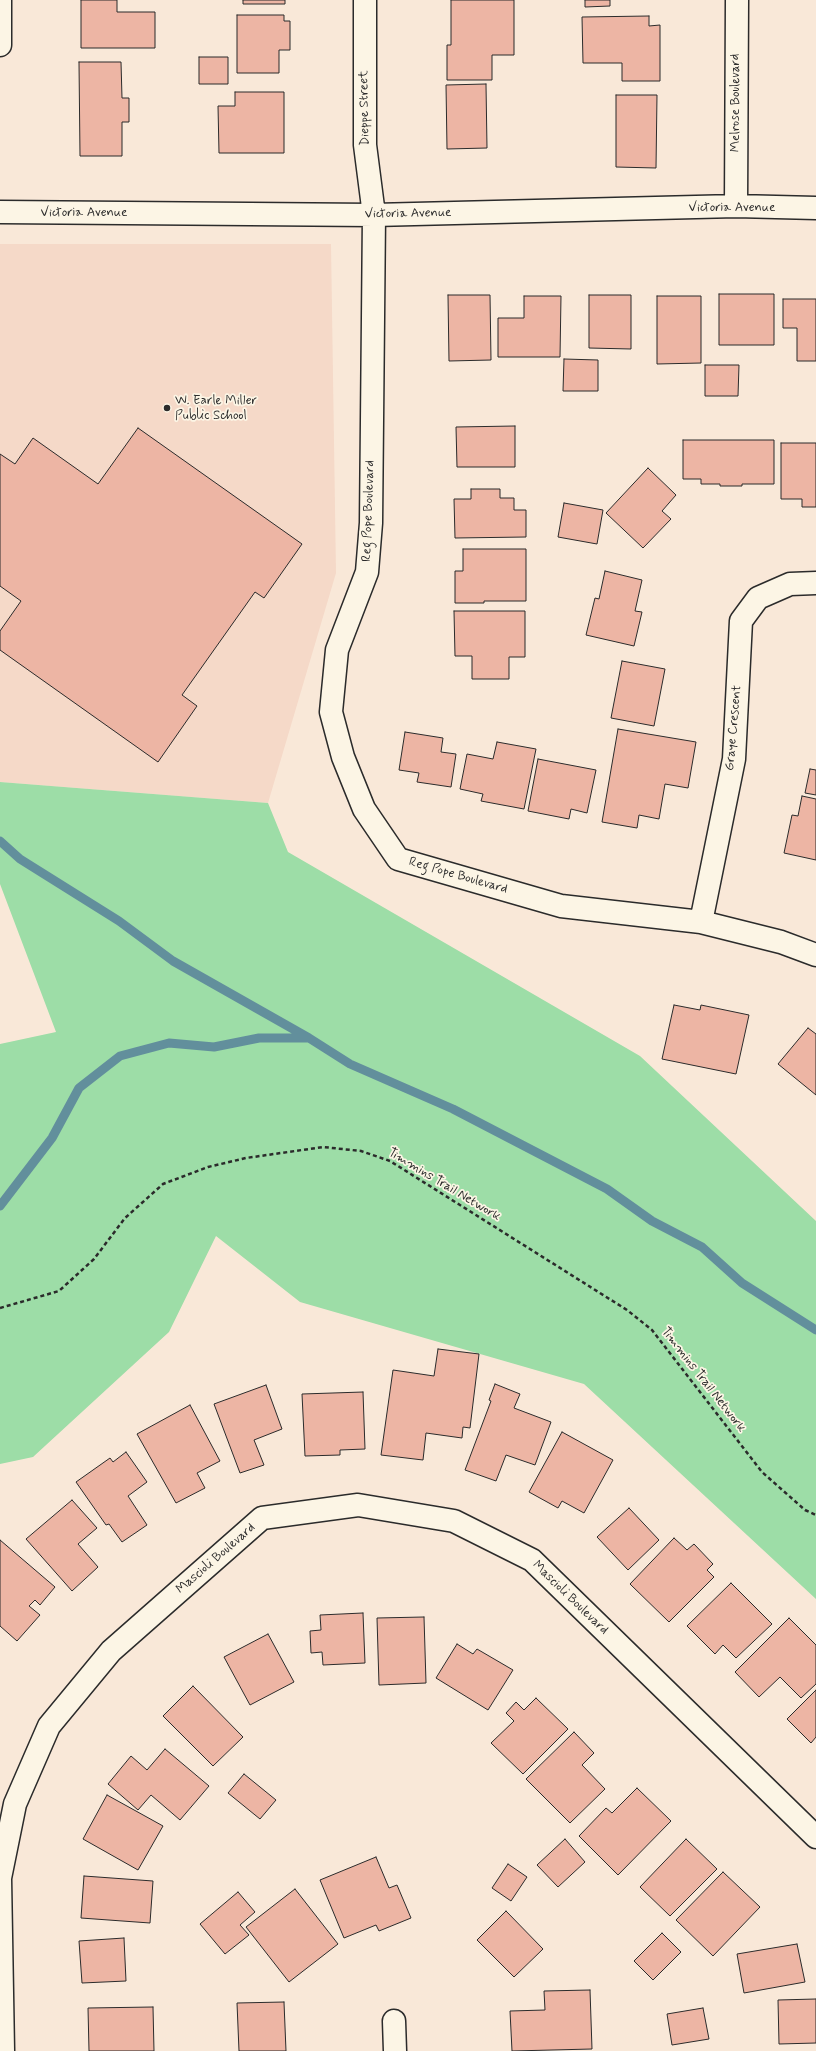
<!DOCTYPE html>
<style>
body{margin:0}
canvas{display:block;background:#f9e8d8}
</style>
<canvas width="816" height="2051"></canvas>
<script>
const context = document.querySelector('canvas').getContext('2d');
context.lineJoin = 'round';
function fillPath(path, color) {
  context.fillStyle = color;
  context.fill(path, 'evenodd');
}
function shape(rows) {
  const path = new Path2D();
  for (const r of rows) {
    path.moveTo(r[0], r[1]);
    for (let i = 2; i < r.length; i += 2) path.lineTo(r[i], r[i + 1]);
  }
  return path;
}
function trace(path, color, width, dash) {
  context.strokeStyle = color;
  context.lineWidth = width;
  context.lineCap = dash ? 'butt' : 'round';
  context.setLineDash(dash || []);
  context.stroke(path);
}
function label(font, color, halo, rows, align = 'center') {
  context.font = font + ' Mynerve,sans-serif';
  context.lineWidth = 3.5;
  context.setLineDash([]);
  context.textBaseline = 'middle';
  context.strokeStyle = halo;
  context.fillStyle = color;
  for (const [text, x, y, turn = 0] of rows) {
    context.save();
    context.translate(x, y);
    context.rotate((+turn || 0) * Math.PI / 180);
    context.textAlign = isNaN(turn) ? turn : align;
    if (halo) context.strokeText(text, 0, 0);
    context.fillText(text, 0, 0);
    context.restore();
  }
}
const built = shape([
 [0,244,331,244,336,573,268,803,0,782]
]);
const green = shape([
 [0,782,268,803,288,852,640,1056,816,1221,816,1599,584,1384,300,1302,216,1236,169,1332,33,1457,0,1464,0,1044,56,1032,0,884]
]);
const stream = shape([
 [0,841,20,859,119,921,173,961,309,1038,350,1064,453,1109,607,1189,652,1221,702,1247,742,1283,816,1330],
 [0,1206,52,1138,79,1088,120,1056,169,1043,214,1047,259,1038,307,1038]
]);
const building = shape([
 [81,0,117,0,117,12,155,12,155,48,81,48,81,0],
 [243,0,285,0,285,4,243,4,243,0],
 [451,0,514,0,514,55,492,55,492,80,447,80,447,45,451,45,451,0],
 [585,0,610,0,610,6,585,7,585,0],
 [237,15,284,15,284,21,290,21,290,50,279,50,279,73,237,73,237,15],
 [649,16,649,26,660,25,660,81,622,81,622,63,583,63,582,17,649,16],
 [199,57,228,57,228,84,199,84,199,57],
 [79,62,121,62,122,98,129,98,129,122,122,122,122,156,80,156,79,62],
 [486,84,487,148,447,149,446,85,486,84],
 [235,92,284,92,284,153,219,153,218,106,235,106,235,92],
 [616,95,657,95,656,168,616,167,616,95],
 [719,294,774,294,774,345,719,345,719,294],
 [448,295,490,295,491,360,449,361,448,295],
 [589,295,631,295,631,349,589,348,589,295],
 [524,296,561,296,560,357,498,357,498,318,524,318,524,296],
 [657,296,701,296,701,363,657,364,657,296],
 [783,299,816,299,816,361,797,361,797,328,783,328,783,299],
 [564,359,598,360,598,391,563,391,564,359],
 [705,365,739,365,738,396,705,396,705,365],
 [515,426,515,467,457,467,456,427,515,426],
 [138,428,302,544,264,598,255,592,182,695,197,706,158,762,0,650,0,631,21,601,0,586,0,454,15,464,33,438,98,484,138,428],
 [683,440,774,440,774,484,742,484,742,486,720,486,720,484,701,484,701,479,683,479,683,440],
 [781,443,816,443,816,507,802,507,802,499,781,499,781,443],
 [648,468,676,495,662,511,671,519,643,548,606,513,648,468],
 [471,489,500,489,500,498,514,498,514,510,526,510,526,537,455,538,454,499,471,499,471,489],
 [564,503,603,510,597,544,558,537,564,503],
 [463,549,526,549,526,601,484,601,484,603,455,603,455,571,463,571,463,549],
 [605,571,642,580,635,611,642,612,634,646,586,635,595,598,599,599,605,571],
 [454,611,525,611,525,657,509,657,509,679,472,679,472,656,455,656,454,611],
 [622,661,665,669,654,726,611,718,622,661],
 [618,729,696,742,688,788,665,784,659,819,639,815,637,828,602,822,618,729],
 [405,732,443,738,441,752,456,754,451,787,417,782,419,773,399,770,405,732],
 [497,742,536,749,524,809,481,801,483,794,460,789,467,754,493,759,497,742],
 [538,759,596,770,587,813,571,809,569,819,528,811,538,759],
 [810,769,816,770,816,795,805,793,810,769],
 [802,796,816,799,816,860,784,853,792,815,798,816,802,796],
 [674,1005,700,1010,701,1005,749,1015,736,1074,662,1059,674,1005],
 [808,1028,816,1034,816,1095,778,1064,808,1028],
 [438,1349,479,1354,470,1428,463,1427,462,1438,426,1433,423,1460,381,1455,393,1370,434,1376,438,1349],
 [495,1384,520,1394,514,1408,551,1422,535,1465,506,1455,496,1481,465,1470,491,1401,489,1400,495,1384],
 [266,1385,282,1429,254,1440,264,1465,240,1473,214,1404,266,1385],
 [363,1392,365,1449,340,1450,340,1455,305,1456,302,1394,363,1392],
 [190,1405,220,1461,197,1473,205,1488,176,1503,137,1434,190,1405],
 [562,1432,613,1460,584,1513,562,1501,558,1508,529,1492,562,1432],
 [126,1452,147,1482,128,1496,147,1525,122,1542,109,1524,106,1525,76,1482,110,1458,113,1462,126,1452],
 [72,1500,97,1528,78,1544,98,1567,72,1591,26,1539,72,1500],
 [629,1508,659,1540,628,1570,597,1537,629,1508],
 [674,1538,687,1550,694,1544,713,1564,707,1570,714,1577,669,1622,630,1584,674,1538],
 [0,1540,55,1587,40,1605,35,1600,29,1606,40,1615,17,1641,0,1626,0,1540],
 [731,1583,772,1624,736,1658,723,1645,715,1654,687,1626,731,1583],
 [363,1613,365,1663,323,1665,322,1652,311,1653,310,1631,321,1630,320,1615,363,1613],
 [424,1617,426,1683,379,1685,377,1618,424,1617],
 [789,1618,816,1645,816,1684,801,1698,780,1677,759,1697,735,1672,789,1618],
 [268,1634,294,1682,250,1705,224,1657,268,1634],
 [457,1644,473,1654,477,1649,513,1670,488,1710,436,1678,457,1644],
 [193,1686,243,1737,213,1766,163,1716,193,1686],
 [816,1690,816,1737,811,1743,787,1719,816,1690],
 [536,1698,568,1729,523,1774,491,1743,514,1721,506,1713,516,1702,524,1710,536,1698],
 [574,1732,594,1753,582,1765,605,1789,570,1823,526,1779,574,1732],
 [165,1749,209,1786,180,1820,151,1795,138,1810,108,1784,131,1756,147,1770,165,1749],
 [244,1774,276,1800,260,1819,228,1793,244,1774],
 [637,1788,671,1821,618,1875,579,1836,606,1808,612,1813,637,1788],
 [107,1795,163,1826,138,1870,83,1839,107,1795],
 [565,1839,585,1862,558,1887,537,1865,565,1839],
 [686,1839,717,1869,670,1916,640,1887,686,1839],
 [376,1857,389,1888,397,1885,411,1918,379,1931,376,1925,344,1938,320,1880,376,1857],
 [508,1864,527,1877,511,1901,492,1888,508,1864],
 [723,1872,760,1907,713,1956,676,1920,723,1872],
 [84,1876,153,1881,150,1923,81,1918,84,1876],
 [295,1889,338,1944,289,1982,246,1927,295,1889],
 [238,1892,255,1912,240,1925,249,1935,225,1954,200,1924,238,1892],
 [506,1911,543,1949,514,1977,477,1940,506,1911],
 [662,1933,681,1952,653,1980,634,1961,662,1933],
 [124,1938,126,1981,82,1983,79,1941,124,1938],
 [797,1944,805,1982,744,1993,737,1954,797,1944],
 [590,1990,592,2049,512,2051,510,2011,545,2010,544,1991,590,1990],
 [816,1999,816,2043,779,2044,778,2000,816,1999],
 [284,2002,286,2051,239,2051,237,2003,284,2002],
 [153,2007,154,2051,89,2051,88,2008,153,2007],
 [703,2008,709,2039,672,2045,667,2014,703,2008]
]);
const path = shape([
 [0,1308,59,1291,94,1259,125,1218,163,1184,208,1167,246,1158,323,1147,361,1151,390,1161,627,1310,652,1330,762,1472,805,1510,816,1515]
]);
const minor = shape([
 [365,0,365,145,374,215,371,523,367,572,337,650,331,712,343,757,364,809,398,859,561,906,701,922,781,942,816,955],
 [0,45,0,0],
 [736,206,737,0],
 [0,212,374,215,736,206,816,208],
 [701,922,734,759,741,621,758,598,790,584,816,583],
 [394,2021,395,2051],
 [3,2051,0,1878,15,1804,49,1726,111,1651,262,1518,358,1505,454,1521,532,1560,816,1837]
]);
const markers = [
 [167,408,4,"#2b2b2b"]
];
const streetNames = [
 ["Melrose Boulevard",736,103,-90],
 ["Dieppe Street",365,108,-91],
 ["Victoria Avenue",732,208],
 ["Victoria Avenue",84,213],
 ["Victoria Avenue",408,214,-1],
 ["Reg Pope Boulevard",369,511,-88],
 ["Graye Crescent",734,728,-85],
 ["Reg Pope Boulevard",458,876,16],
 ["Timmins Trail Network",444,1185,31],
 ["Timmins Trail Network",703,1380,52],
 ["Mascioli Boulevard",216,1559,-41],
 ["Mascioli Boulevard",570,1598,44]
];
const poiNames = [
 ["W. Earle Miller",175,401],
 ["Public School",175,416]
];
fillPath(built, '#f5d9c8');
fillPath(green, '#9ddda7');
trace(stream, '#628f9c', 9);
fillPath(building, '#edb5a4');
trace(building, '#2b2b2b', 1);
trace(minor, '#2b2b2b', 25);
trace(path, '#2b2b2b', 2.5, [4, 3]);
trace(minor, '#fcf5e5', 22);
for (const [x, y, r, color] of markers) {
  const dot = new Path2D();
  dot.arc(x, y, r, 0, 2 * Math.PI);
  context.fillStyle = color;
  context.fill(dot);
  trace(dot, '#fcf5e5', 1.5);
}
label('13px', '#2b2b2b', '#fcf5e5', streetNames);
label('13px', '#2b2b2b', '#fcf5e5', poiNames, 'left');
</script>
